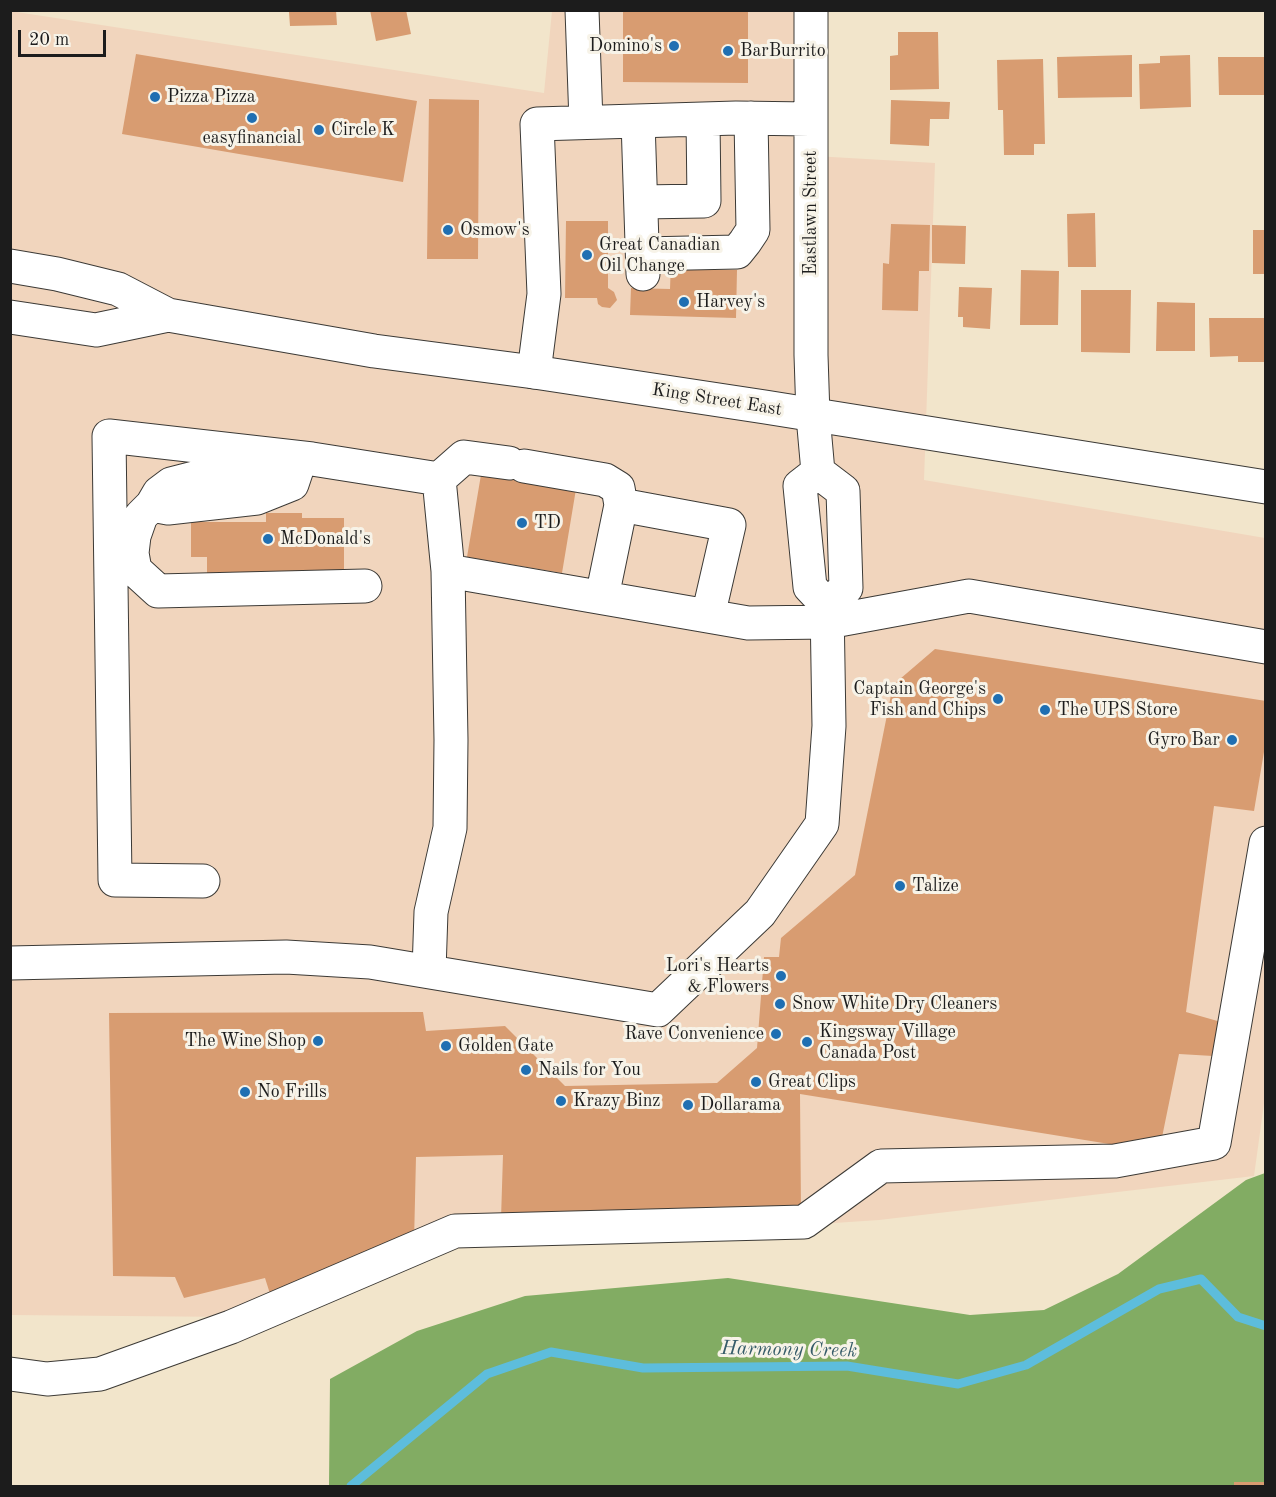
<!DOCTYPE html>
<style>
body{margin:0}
#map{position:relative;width:1276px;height:1497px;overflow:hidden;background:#f2e5cb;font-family:"Old Standard TT",serif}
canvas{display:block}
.frame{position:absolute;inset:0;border:12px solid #1c1c1c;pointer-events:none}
.scale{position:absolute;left:18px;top:30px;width:88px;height:27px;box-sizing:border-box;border:3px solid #1c1c1c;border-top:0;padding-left:8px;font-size:18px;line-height:21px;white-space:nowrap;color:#1c1c1c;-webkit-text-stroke:4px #f7f3e8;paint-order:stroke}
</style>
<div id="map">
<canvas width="1276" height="1497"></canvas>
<div class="frame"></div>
<div class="scale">20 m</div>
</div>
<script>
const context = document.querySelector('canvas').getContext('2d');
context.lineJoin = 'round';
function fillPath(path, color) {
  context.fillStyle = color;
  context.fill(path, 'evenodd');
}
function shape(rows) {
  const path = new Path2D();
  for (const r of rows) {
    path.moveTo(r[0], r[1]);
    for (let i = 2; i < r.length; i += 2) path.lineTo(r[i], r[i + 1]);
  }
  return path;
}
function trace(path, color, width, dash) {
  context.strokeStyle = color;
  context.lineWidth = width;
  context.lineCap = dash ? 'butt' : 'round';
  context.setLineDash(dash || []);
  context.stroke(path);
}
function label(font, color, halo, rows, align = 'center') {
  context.font = font + ' "Old Standard TT",serif';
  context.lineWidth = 6;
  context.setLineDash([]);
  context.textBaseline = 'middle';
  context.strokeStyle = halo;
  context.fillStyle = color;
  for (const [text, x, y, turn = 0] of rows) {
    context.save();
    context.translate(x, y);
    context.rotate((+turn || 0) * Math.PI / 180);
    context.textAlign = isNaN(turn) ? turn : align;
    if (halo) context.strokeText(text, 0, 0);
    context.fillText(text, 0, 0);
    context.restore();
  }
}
const built = shape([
 [10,11,544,93,552,11,795,11,797,155,935,163,924,480,1265,538,1266,1089,1254,1176,879,1220,431,1250,235,1317,11,1315]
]);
const forest = shape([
 [1265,1173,1265,1486,329,1486,330,1379,417,1331,525,1296,728,1278,970,1315,1044,1310,1118,1274,1246,1180]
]);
const stream = shape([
 [351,1486,487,1374,551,1352,643,1368,847,1366,958,1384,1026,1365,1159,1289,1201,1279,1238,1317,1266,1326]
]);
const building = shape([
 [301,10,336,10,337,25,290,26,289,12],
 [370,10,406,10,411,34,376,41],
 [623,10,748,10,748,83,623,82],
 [898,32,938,32,939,89,890,90,890,56,898,55],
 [136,54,417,101,403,182,122,134],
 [1132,55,1132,97,1058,98,1057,57],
 [1190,55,1191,107,1140,109,1139,64,1160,63,1160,56],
 [1218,57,1266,57,1266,95,1219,95],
 [1043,59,1045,144,1034,144,1034,155,1004,155,1003,110,998,110,997,60],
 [429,99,479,100,478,259,427,259],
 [891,100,950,102,949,119,930,119,929,146,890,144],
 [1095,213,1096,267,1068,267,1067,214],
 [566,221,608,221,608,288,614,292,617,300,610,308,602,307,598,304,597,298,565,298],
 [891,224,930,225,929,271,919,271,918,311,882,310,883,263,889,264],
 [932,225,966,226,965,264,932,263],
 [1253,230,1266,230,1266,274,1253,274],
 [671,261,703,262,703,270,737,270,736,318,630,315,631,288,670,289],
 [1021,270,1059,271,1058,325,1020,325],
 [959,287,992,288,990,329,963,327,963,317,958,317],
 [1081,290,1131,290,1130,353,1081,352],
 [1157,302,1195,303,1195,351,1156,351],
 [1209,318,1266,318,1266,362,1238,362,1238,356,1210,357],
 [482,469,576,489,562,573,467,557],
 [266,513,302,513,302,518,344,518,344,570,297,571,297,578,207,581,207,557,191,557,191,522,266,522],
 [935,649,1266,701,1266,740,1254,811,1214,806,1186,1012,1221,1022,1213,1056,1179,1054,1159,1152,800,1094,801,1212,501,1219,503,1155,416,1157,414,1242,272,1300,265,1278,184,1298,175,1277,113,1276,109,1013,423,1012,426,1031,505,1026,565,1086,717,1083,757,1048,764,957,779,957,781,938,855,875,893,685],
 [1234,1482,1266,1482,1266,1486,1234,1486]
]);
const minor = shape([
 [582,10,586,122],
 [811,10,811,355,813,416,818,472,843,491,846,588,827,605],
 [638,121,643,274],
 [641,202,704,201,703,119],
 [643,254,737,252,745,242,753,230,751,118],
 [534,372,544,294,537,124,736,118,810,119],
 [286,466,274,471,256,473,206,475,171,484,159,493,152,505,141,516,134,536,132,553,135,570,158,591,365,586],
 [524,466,605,480,618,488,621,505],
 [152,505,168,508,257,498,292,484,297,469],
 [448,571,748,623,828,622,969,596,1266,647],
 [602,597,621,505,729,525,708,616],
 [203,881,115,880,109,436,312,459,439,479,464,457,509,463],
 [10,963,286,957,370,962,658,1010,760,913,822,824,829,726,827,605,810,587,800,486,818,472],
 [429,971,431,912,450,828,451,740,448,571,439,479],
 [10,1374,47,1379,100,1374,231,1327,455,1231,804,1222,881,1166,1115,1161,1214,1143,1266,843]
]);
const major = shape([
 [10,266,57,274,118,289,168,315,374,351,534,372,765,407,1266,487],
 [10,317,96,330,168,315]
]);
const markers = [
 [674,46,6,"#1f6fb2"],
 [728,51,6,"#1f6fb2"],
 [155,97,6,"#1f6fb2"],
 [252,118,6,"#1f6fb2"],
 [319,130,6,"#1f6fb2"],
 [448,230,6,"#1f6fb2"],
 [587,255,6,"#1f6fb2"],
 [684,302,6,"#1f6fb2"],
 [522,523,6,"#1f6fb2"],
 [268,539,6,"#1f6fb2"],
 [998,699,6,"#1f6fb2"],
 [1045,710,6,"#1f6fb2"],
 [1232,740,6,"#1f6fb2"],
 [900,886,6,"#1f6fb2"],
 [781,976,6,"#1f6fb2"],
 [780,1004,6,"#1f6fb2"],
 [776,1034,6,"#1f6fb2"],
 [318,1041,6,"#1f6fb2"],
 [807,1042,6,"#1f6fb2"],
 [446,1046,6,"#1f6fb2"],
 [526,1070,6,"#1f6fb2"],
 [756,1082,6,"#1f6fb2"],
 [245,1092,6,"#1f6fb2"],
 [561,1101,6,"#1f6fb2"],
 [688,1105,6,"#1f6fb2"]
];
const poiNames = [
 ["Domino's",662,46,"right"],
 ["BarBurrito",740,51],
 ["Pizza Pizza",167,97],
 ["Circle K",331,130],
 ["easyfinancial",252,138,"center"],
 ["Osmow's",460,230],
 ["Great Canadian",599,245],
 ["Oil Change",599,266],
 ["Harvey's",696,302],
 ["TD",534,523],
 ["McDonald's",280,539],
 ["Captain George's",986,689,"right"],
 ["Fish and Chips",986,710,"right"],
 ["The UPS Store",1057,710],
 ["Gyro Bar",1220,740,"right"],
 ["Talize",912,886],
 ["Lori's Hearts",769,966,"right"],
 ["& Flowers",769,987,"right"],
 ["Snow White Dry Cleaners",792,1004],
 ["Kingsway Village",819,1032],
 ["Canada Post",819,1053],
 ["Rave Convenience",764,1034,"right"],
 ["The Wine Shop",306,1041,"right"],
 ["Golden Gate",458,1046],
 ["Nails for You",538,1070],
 ["Great Clips",768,1082],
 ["No Frills",257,1092],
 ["Krazy Binz",573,1101],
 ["Dollarama",700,1105]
];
const streetNames = [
 ["Eastlawn Street",811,213,-90],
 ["King Street East",717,400,9]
];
const waterNames = [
 ["Harmony Creek",789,1350,1]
];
fillPath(built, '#f1d5bd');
fillPath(forest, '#82ac63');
trace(stream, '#5dbddc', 9);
fillPath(building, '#d89c71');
trace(minor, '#3c3a36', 35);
trace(major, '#3c3a36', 35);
trace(minor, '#fff', 33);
trace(major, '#fff', 33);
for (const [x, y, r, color] of markers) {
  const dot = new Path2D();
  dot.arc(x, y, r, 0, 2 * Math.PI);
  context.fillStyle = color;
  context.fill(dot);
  trace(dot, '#f7f3e8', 2);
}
label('18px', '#1c1c1c', '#f7f3e8', poiNames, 'left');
label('18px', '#1c1c1c', '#f7f3e8', streetNames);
label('italic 20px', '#365c69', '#f7f3e8', waterNames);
</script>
